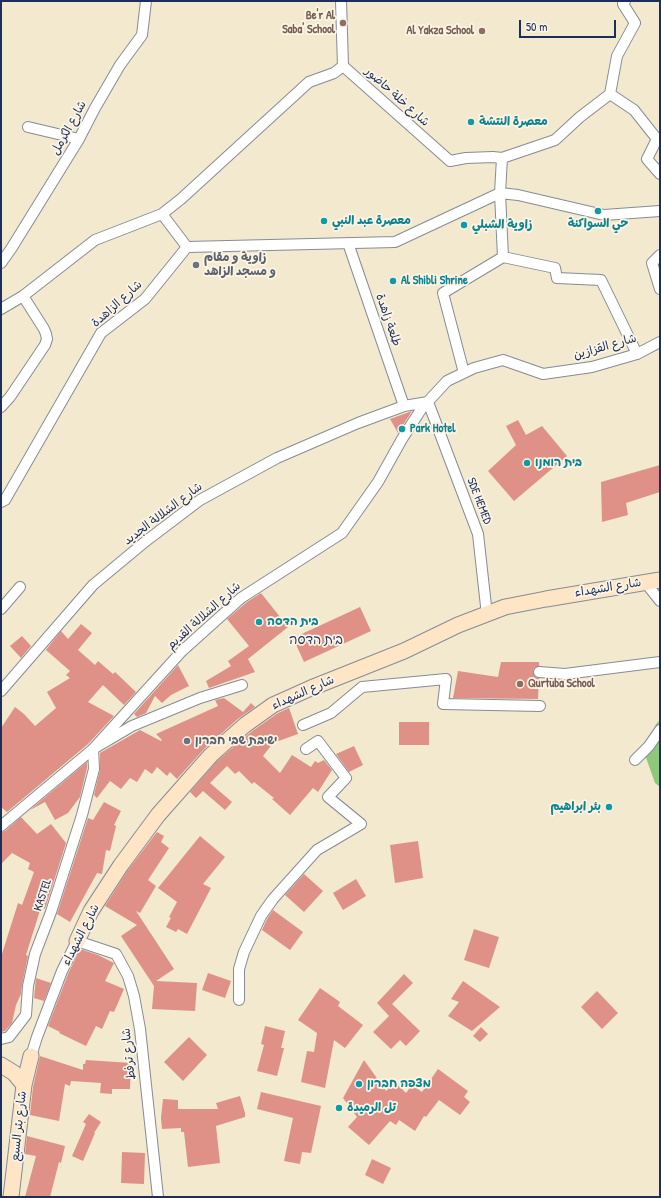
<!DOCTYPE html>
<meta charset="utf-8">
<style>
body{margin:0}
#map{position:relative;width:661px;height:1198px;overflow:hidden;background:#f2e9ce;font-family:"Patrick Hand",sans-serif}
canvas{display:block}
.frame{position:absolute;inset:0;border:2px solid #1b2f5e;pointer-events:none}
.scale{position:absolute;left:519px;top:20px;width:97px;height:18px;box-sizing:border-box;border:2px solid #1b2f5e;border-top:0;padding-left:5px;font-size:12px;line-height:14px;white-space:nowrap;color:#1b2f5e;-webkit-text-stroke:3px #fcf5e5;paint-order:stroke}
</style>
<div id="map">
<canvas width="661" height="1198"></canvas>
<div class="frame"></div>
<div class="scale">50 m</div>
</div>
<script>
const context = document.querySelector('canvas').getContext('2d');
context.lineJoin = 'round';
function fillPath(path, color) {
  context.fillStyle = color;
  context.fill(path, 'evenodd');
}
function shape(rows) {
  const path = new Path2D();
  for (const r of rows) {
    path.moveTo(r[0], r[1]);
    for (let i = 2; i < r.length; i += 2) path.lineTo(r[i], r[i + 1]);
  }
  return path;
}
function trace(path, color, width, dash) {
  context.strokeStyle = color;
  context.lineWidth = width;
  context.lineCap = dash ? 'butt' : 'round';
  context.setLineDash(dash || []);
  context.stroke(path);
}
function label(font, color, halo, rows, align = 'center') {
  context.font = font + ' "Patrick Hand","Playpen Sans Arabic","Playpen Sans Hebrew",sans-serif';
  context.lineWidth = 3.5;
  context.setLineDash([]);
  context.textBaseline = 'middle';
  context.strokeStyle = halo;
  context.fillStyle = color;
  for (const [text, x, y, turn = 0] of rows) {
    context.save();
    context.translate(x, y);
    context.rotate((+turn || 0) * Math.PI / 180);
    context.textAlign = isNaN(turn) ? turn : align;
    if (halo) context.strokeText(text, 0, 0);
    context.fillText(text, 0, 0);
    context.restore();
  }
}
const green = shape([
 [660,720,660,787,655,783,644,752,656,724]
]);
const building = shape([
 [412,411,398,433,390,419],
 [518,420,526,435,542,426,567,456,514,501,488,471,516,445,506,426],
 [660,465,660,492,626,503,628,515,602,522,601,482],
 [261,593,288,627,248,659,255,672,209,688,206,681,231,666,228,661,249,646,227,619,247,602],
 [360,607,371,631,304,662,293,638],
 [81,624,92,633,78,650,95,665,98,661,113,674,115,672,136,692,124,705,103,685,88,702,114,716,88,744,7,812,1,807,1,728,15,707,24,714,35,726,56,708,47,692,70,678,66,675,70,671,46,650,45,651,61,631,68,639],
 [22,636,31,646,21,658,10,646],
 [501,662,539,662,539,666,534,668,533,672,535,677,539,678,538,699,453,698,458,671,498,677],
 [178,665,189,686,171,695,162,703,155,696,146,713,137,717,134,714],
 [224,698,243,712,251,703,255,707,239,718,205,748,177,779,170,772,167,776,157,767,152,774,145,769,137,782,130,778,121,789,110,781,97,798,94,795,100,770,100,753,140,730,161,741,162,740,156,734,218,706,215,700],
 [289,708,298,734,273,743,263,756,280,773,292,755,311,767,315,761,318,763,324,760,332,770,318,792,313,788,290,815,272,799,274,798,254,782,252,784,239,771,235,774,227,766,210,783,232,802,225,810,203,791,196,798,190,792,217,761,251,732,278,713],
 [399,722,429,722,429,745,399,745],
 [354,746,363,765,349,772,336,754],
 [87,762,87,768,80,797,68,813,55,820,45,802,30,810],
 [104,802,121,811,114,825,116,826,110,851,106,850,102,874,97,873,70,922,57,914,88,818,93,820],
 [21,817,37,834,51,824,66,843,45,909,41,907,26,955,28,956,22,985,21,994,16,1005,12,1023,5,1031,1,1032,1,957,18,903,22,905,34,872,28,869,30,863,12,853,1,864,1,832,5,831],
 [157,832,164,836,161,842,169,848,148,880,156,886,140,913,136,911,174,969,156,981,197,983,195,1011,152,1009,154,986,121,936,137,925,105,906,128,870],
 [200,836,225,857,203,884,211,888,187,934,178,929,176,932,166,927,171,918,169,917,177,902,158,888],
 [418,841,423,878,395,883,390,845],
 [304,874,323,891,304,912,285,895],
 [356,879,366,896,343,910,333,893],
 [273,910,303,932,290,950,262,930,267,919],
 [474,929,499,937,489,968,464,960],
 [80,949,98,955,114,963,105,981,124,989,114,1012,110,1011,102,1029,96,1026,86,1046,59,1033,60,1032,48,1026,68,974],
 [208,973,231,981,225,998,202,990],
 [404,974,413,983,392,1004,420,1031,406,1046,400,1040,391,1049,373,1032,389,1016,377,1003],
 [36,978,51,983,44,1001,34,998],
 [463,981,500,1007,472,1031,448,1016,459,1002,451,999],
 [320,988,340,1002,338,1006,363,1025,345,1048,334,1040,325,1088,301,1082,307,1051,314,1052,317,1033,298,1020],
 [597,991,618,1013,602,1029,581,1007],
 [265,1026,285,1031,281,1048,284,1048,277,1076,257,1071,264,1045,261,1044],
 [481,1027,488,1034,480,1042,473,1036],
 [189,1037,207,1055,183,1081,164,1062],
 [40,1056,83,1070,83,1064,85,1064,86,1060,131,1063,130,1089,112,1089,112,1094,100,1093,101,1083,71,1081,70,1086,65,1084,59,1121,30,1115,33,1087],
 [364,1060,386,1091,395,1082,406,1093,412,1085,422,1092,438,1069,468,1091,464,1097,470,1102,460,1115,439,1100,426,1117,424,1116,415,1131,399,1120,396,1125,390,1121,369,1145,348,1127,357,1117,343,1098],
 [261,1092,321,1106,311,1153,302,1152,300,1164,284,1161,293,1118,257,1109],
 [240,1096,245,1113,245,1117,216,1126,220,1163,188,1167,184,1132,181,1132,181,1128,162,1129,161,1118,163,1099,178,1100,178,1109,218,1109,216,1103],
 [89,1114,101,1122,94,1133,95,1133,83,1161,72,1156,86,1124,83,1122],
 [27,1136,65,1146,61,1163,59,1162,50,1197,25,1197,36,1156,25,1154],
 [122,1152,145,1153,144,1184,121,1183],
 [372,1159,391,1168,383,1184,365,1175]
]);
const street = shape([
 [341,1,343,66,450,161,466,158,493,157,502,158,500,193,503,257,443,293,464,373],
 [610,94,634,110,657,139,647,159,660,174],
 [28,127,79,139],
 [502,158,555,140,580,117,610,94,617,56,635,23,623,4,625,1],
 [162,214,187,247],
 [348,243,404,406],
 [660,255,652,263,660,289],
 [503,257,555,268,557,278,601,280,637,354],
 [1,263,11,249,79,139,95,108,120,65,142,35,146,1],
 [1,309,23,296,95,240,162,214,181,199,309,82,334,73,343,66],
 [428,402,478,534,487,615],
 [1,407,10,397,45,345,47,339,46,334,44,329,23,296],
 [1,502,5,500,101,333,145,299,187,247,395,242,500,193,518,195,604,215,660,211],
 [645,582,660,601],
 [1,609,20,587],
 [539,672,565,674,660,662],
 [1,691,93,585,146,541,200,500,277,458,358,423,404,406,428,402],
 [303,725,331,713,362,687,446,679,443,704,540,706],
 [635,760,649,746,660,730],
 [1,826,93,749,182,651,241,598,342,533,378,482,402,439,422,408,447,381,474,368,503,360,543,374,592,367,637,354,660,342],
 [239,1000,239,969,244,952,261,916,273,899,317,850,361,824,328,797,346,778,318,741,306,749],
 [1,1039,9,1037,26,1015,28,986,35,954,51,912,82,815,94,769,93,749,132,726,200,698,242,685],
 [31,1056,37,1037,62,971,77,941,116,954,128,976,134,996,140,1029,158,1197]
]);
const secondary = shape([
 [77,941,91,911,121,865,158,815,211,755,245,725,273,705,311,688,404,651,458,625,505,607,546,599,660,580],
 [1,1065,14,1073,24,1085,11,1197],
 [24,1085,31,1056]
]);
const markers = [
 [343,23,4,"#8d6e63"],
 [482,31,4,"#8d6e63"],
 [471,122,4,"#0f9aa8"],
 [598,211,4,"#0f9aa8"],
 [324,221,4,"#0f9aa8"],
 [464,225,4,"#0f9aa8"],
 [196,265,4,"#6b7280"],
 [393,281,4,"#0f9aa8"],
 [402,429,4,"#0f9aa8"],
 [527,463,4,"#0f9aa8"],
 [259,622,4,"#0f9aa8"],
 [520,684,4,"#8d6e63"],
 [187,741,4,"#6b7280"],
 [609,807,4,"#0f9aa8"],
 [359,1084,4,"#0f9aa8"],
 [339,1108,4,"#0f9aa8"]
];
const educationNames = [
 ["Be'r Al",335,16],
 ["Saba' School",335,30],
 ["Al Yakza School",474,31],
 ["Qurtuba School",528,684,"left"]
];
const streetNames = [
 ["شارع خلة حاضور",397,97,42],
 ["شارع الكرمل",69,128,-61],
 ["شارع الزاهدة",117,304,-42],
 ["طلعة زاهدة",388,320,71],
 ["شارع القزازين",605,347,-16],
 ["SDE HEMED",479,501,69],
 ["شارع الشلالة الجديد",163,514,-37],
 ["شارع الشهداء",608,588,-9],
 ["شارع الشلالة القديم",204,616,-42],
 ["شارع الشهداء",303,693,-24],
 ["KASTEL",43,895,-72],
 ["شارع الشهداء",81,935,-63],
 ["شارع ترفط",129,1054,-96],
 ["شارع بئر السبع",19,1126,-84]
];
const cultureNames = [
 ["معصرة النتشة",479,122],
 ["معصرة عبد النبي",332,221],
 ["حي السواكنة",598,224,"center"],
 ["زاوية الشبلي",472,225],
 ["Al Shibli Shrine",401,281],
 ["Park Hotel",410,429],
 ["בית רומנו",535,463],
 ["בית הדסה",267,622],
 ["بئر ابراهيم",601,807,"right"],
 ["מצפה חברון",367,1084],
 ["تل الرميدة",347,1108]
];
const worshipNames = [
 ["زاوية و مقام",204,258],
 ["و مسجد الزاهد",204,272],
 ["ישיבת שבי חברון",195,741]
];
const neighbourhoodNames = [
 ["בית הדסה",316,641]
];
fillPath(green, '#90c87b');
fillPath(building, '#df9188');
trace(street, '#868c96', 12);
trace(secondary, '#868c96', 17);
trace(street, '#fff', 10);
trace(secondary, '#fde5c5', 15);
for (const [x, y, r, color] of markers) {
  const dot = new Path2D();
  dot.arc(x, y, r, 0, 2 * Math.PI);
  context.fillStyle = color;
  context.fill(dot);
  trace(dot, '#fcf5e5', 1.5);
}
label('bold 12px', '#785e54', '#fcf5e5', educationNames, 'right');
label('12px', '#1b2f5e', '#fcf5e5', streetNames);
label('bold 12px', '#0d838f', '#fcf5e5', cultureNames, 'left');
label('bold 12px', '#5b616d', '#fcf5e5', worshipNames, 'left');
label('13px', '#1b2f5e', '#fcf5e5', neighbourhoodNames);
</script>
